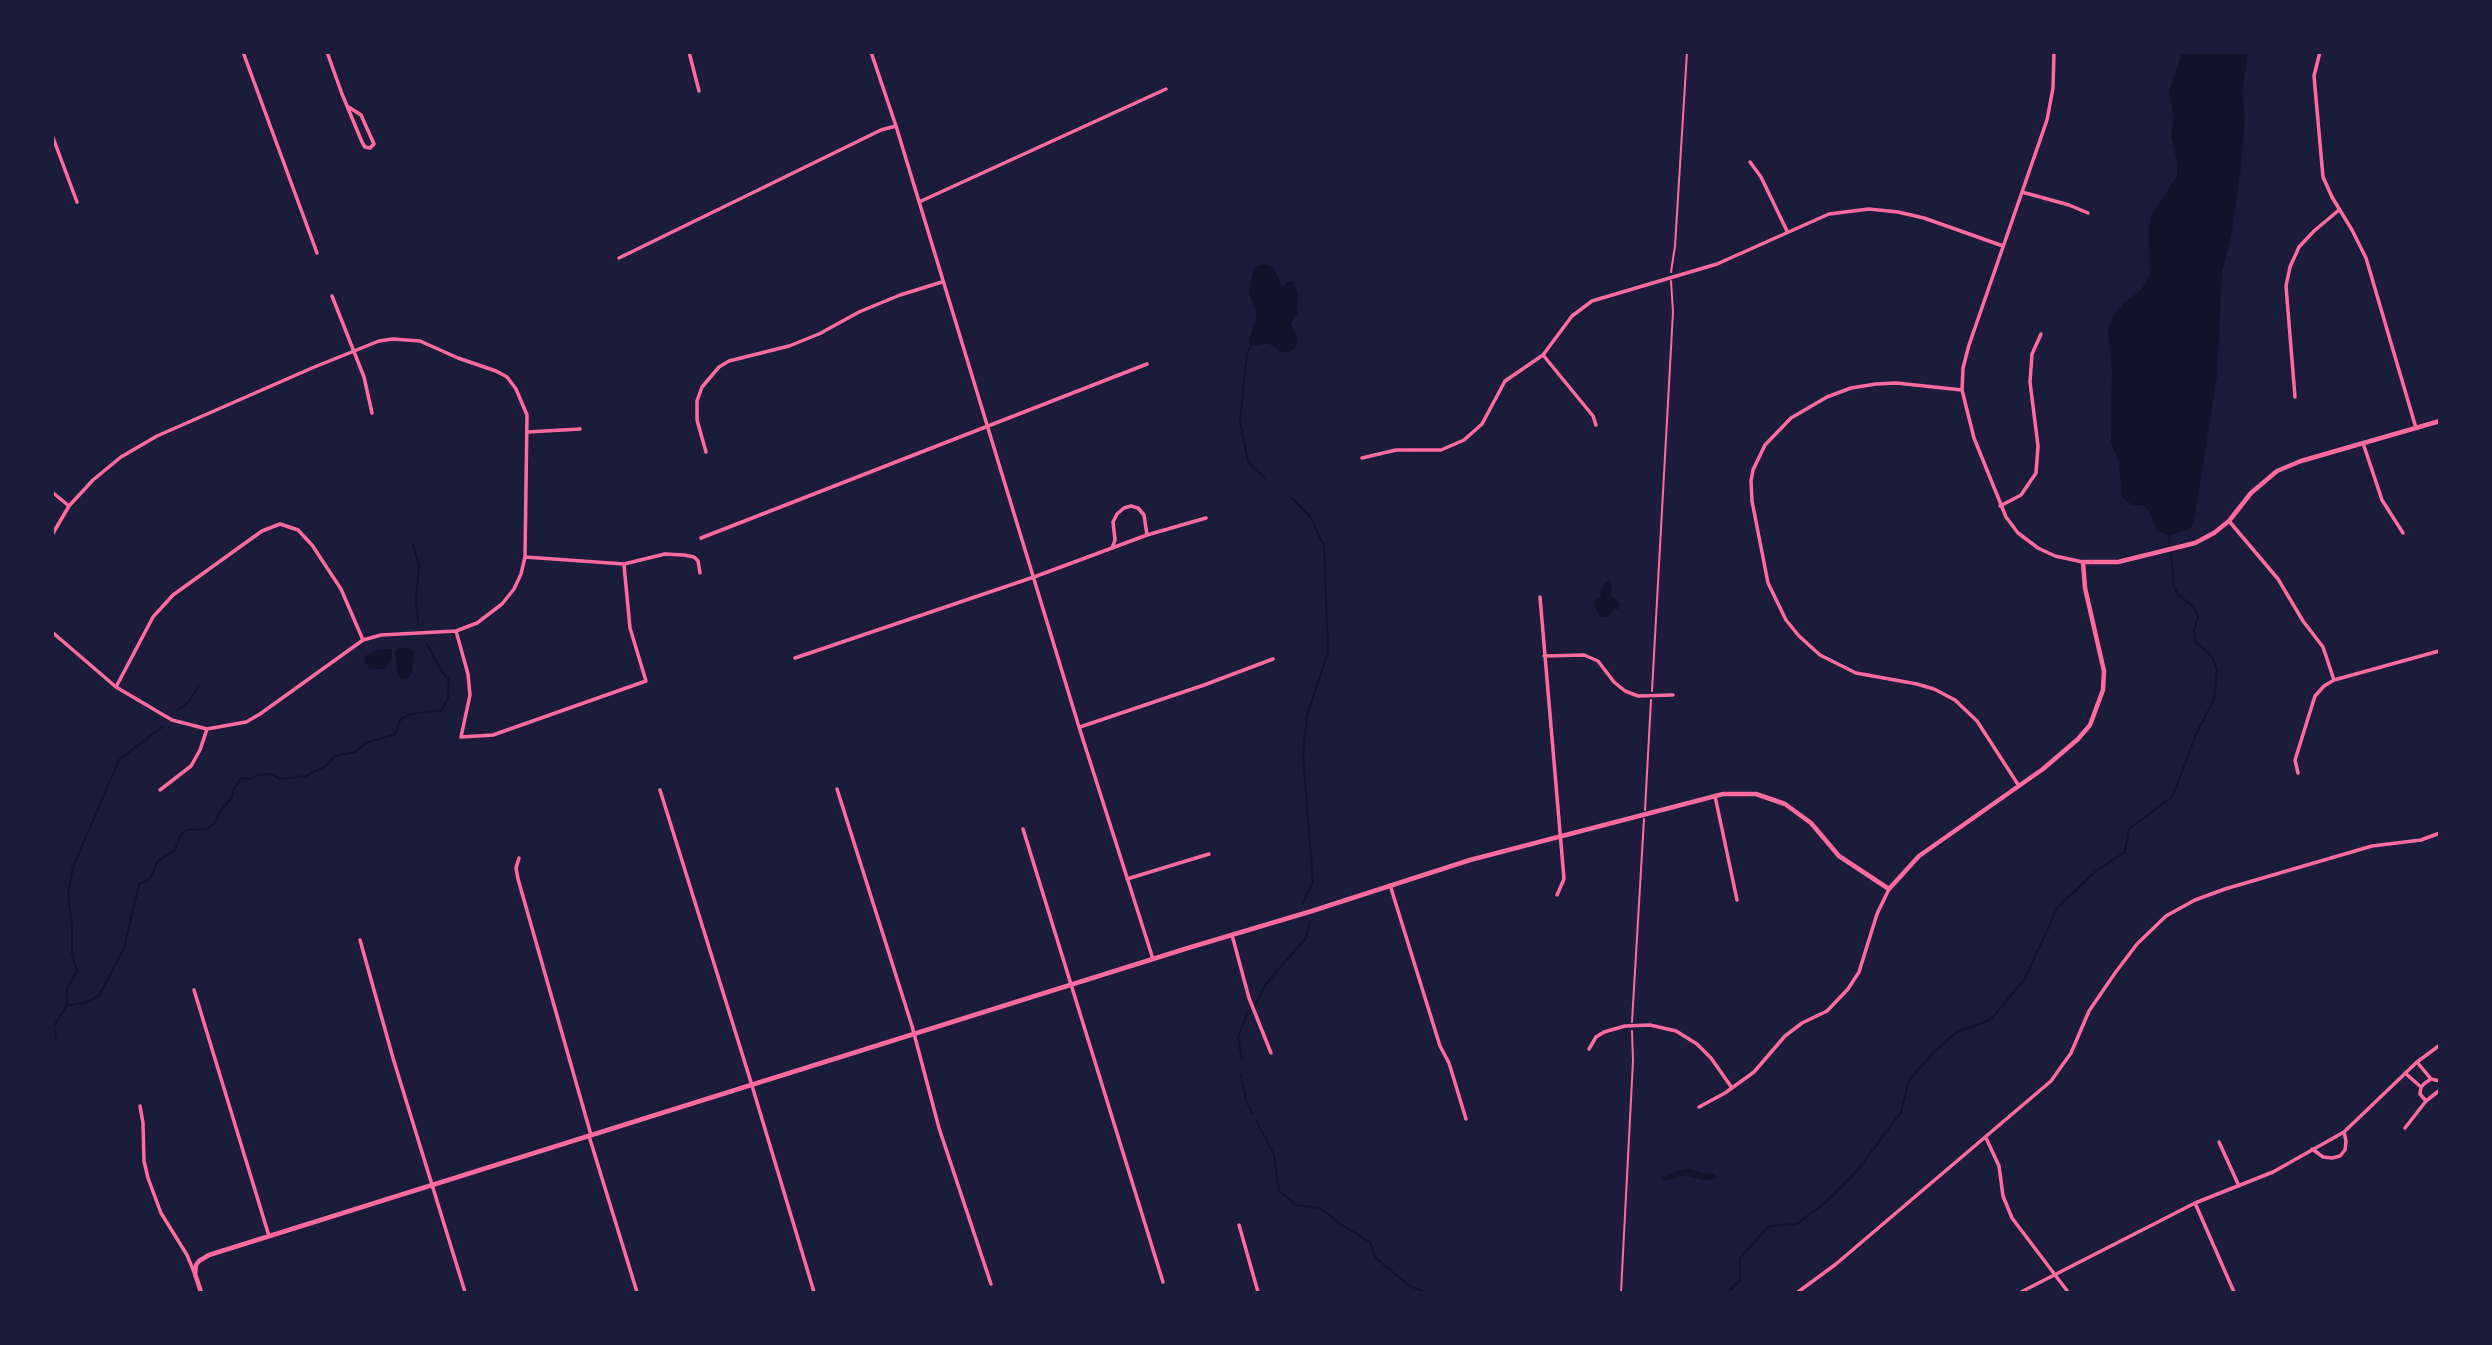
<!DOCTYPE html>
<style>
body{margin:0}
#map{position:relative;width:2492px;height:1345px;overflow:hidden;background:#1b1b3a;font-family:Lato,sans-serif}
canvas{display:block}
.frame{position:absolute;inset:0;border:54px solid #1b1b3a;pointer-events:none}
</style>
<div id="map">
<canvas width="2492" height="1345"></canvas>
<div class="frame"></div>
</div>
<script>
const context = document.querySelector('canvas').getContext('2d');
context.lineJoin = 'round';
function fillPath(path, color) {
  context.fillStyle = color;
  context.fill(path, 'evenodd');
}
function shape(rows) {
  const path = new Path2D();
  for (const r of rows) {
    path.moveTo(r[0], r[1]);
    for (let i = 2; i < r.length; i += 2) path.lineTo(r[i], r[i + 1]);
  }
  return path;
}
function trace(path, color, width, dash) {
  context.strokeStyle = color;
  context.lineWidth = width;
  context.lineCap = dash ? 'butt' : 'round';
  context.setLineDash(dash || []);
  context.stroke(path);
}
const water = shape([
 [2182,53,2248,53,2242,93,2245,118,2240,175,2231,236,2222,272,2217,376,2195,515,2192,526,2187,530,2169,535,2157,531,2148,509,2142,505,2132,505,2122,497,2119,462,2111,442,2112,368,2108,330,2112,317,2123,304,2141,290,2150,275,2149,227,2151,216,2177,176,2177,162,2171,135,2174,118,2169,91],
 [1267,264,1274,267,1282,288,1288,282,1294,281,1298,294,1297,315,1291,323,1298,341,1296,347,1289,352,1281,352,1268,343,1251,346,1249,341,1257,314,1249,293,1254,267],
 [1608,581,1612,587,1611,596,1620,603,1619,609,1614,609,1607,617,1600,617,1593,602,1600,597,1603,585],
 [409,647,414,651,412,673,408,678,402,680,398,676,395,652,397,649],
 [392,649,392,658,385,669,370,669,365,662,365,656,369,654,378,650],
 [1689,1169,1706,1174,1713,1173,1717,1177,1716,1179,1702,1180,1685,1175,1666,1181,1661,1178,1677,1171]
]);
const stream = shape([
 [1251,346,1247,354,1240,420,1248,462,1265,478],
 [1292,498,1311,518,1324,546,1328,652,1307,716,1303,756,1313,882,1303,903],
 [2169,534,2170,546],
 [413,544,419,565,416,598,418,622],
 [177,711,189,701,199,686],
 [67,1003,67,988,77,972,72,952,72,926,68,894,73,867,119,760,162,727],
 [1256,1004,1265,985,1306,938,1310,922],
 [52,1041,56,1036,53,1028,67,1005,84,1003,99,996,124,948,139,884,150,879,158,861,175,850,181,834,187,830,207,829,216,822,219,813,232,797,233,790,241,778,251,779,258,775,271,774,280,779,306,776,327,765,335,756,355,752,367,742,395,735,400,720,411,714,442,710,448,698,449,680,441,670,427,644],
 [1242,1060,1238,1037,1248,1011],
 [1241,1074,1246,1100,1252,1113],
 [1256,1120,1274,1155,1279,1191,1296,1205,1320,1208,1340,1224,1370,1242,1376,1258,1408,1285,1425,1292],
 [1728,1292,1740,1280,1740,1258,1769,1226,1797,1224,1827,1201,1857,1171,1901,1112,1909,1080,1937,1049,1957,1032,1990,1020,2024,980,2058,907,2096,871,2125,852,2129,829,2173,796,2196,734,2214,700,2217,670,2213,658,2195,641,2194,630,2198,616,2194,607,2178,595,2174,586,2171,552]
]);
const path = shape([
 [1671,272,1675,246,1687,52],
 [1652,691,1673,312,1671,281],
 [1645,810,1651,700],
 [1632,1022,1644,819],
 [1621,1292,1633,1061,1632,1031]
]);
const minor = shape([
 [243,52,317,253],
 [327,52,342,94,362,142,365,147,370,148,374,144,361,115,347,106],
 [689,52,699,91],
 [871,52,896,126,1079,727,1153,959],
 [2054,52,2053,88,2047,120,1969,345,1963,368,1962,390,1974,438,2006,517,2018,533,2038,548,2055,556,2083,562],
 [2320,52,2314,76,2323,177,2332,197,2352,230,2366,258,2416,428],
 [52,135,77,202],
 [1750,162,1761,177,1787,231],
 [2022,192,2069,205,2088,213],
 [919,202,1166,89],
 [619,258,881,130,896,126],
 [332,296,364,377,372,413],
 [1543,355,1593,416,1596,425],
 [1962,390,1896,383,1876,384,1851,388,1827,397,1791,418,1765,445,1753,470,1751,481,1752,501,1768,583,1786,620,1799,636,1820,655,1856,673,1917,684,1934,689,1955,700,1977,721,2019,786],
 [2295,397,2286,286,2290,267,2299,247,2314,231,2339,210],
 [528,432,580,429],
 [2363,443,2382,500,2403,533],
 [706,452,697,420,697,401,702,387,719,367,729,361,789,346,819,334,859,312,900,295,942,282],
 [1362,458,1396,450,1441,450,1464,440,1482,424,1505,381,1543,355,1572,316,1592,301,1717,264,1829,214,1869,209,1898,212,1924,218,2003,246],
 [52,492,69,506],
 [2000,506,2021,495,2036,473,2038,446,2030,382,2032,354,2041,334],
 [2229,521,2278,579,2303,621,2323,647,2334,680],
 [52,535,69,506,93,480,121,457,157,436,312,368,379,341,393,339,420,341,458,358,496,371,507,377,516,389,527,415,525,557],
 [701,538,1147,364],
 [1112,548,1115,540,1113,522,1117,514,1124,508,1131,506,1138,508,1144,515,1147,535],
 [1540,597,1564,879,1557,895],
 [456,631,468,674,470,695,461,737,493,735,646,681,630,628,624,565],
 [52,632,116,687,172,720,207,729,246,722,260,714,363,640,381,635,456,631,477,623,502,604,514,589,521,574,525,557,624,564,665,554,684,555,694,557,698,561,700,573],
 [1544,656,1584,655,1598,661,1614,682,1625,691,1638,696,1673,695],
 [795,658,1034,577,1147,535,1206,518],
 [116,687,153,617,173,595,262,531,280,524,298,530,312,545,341,589,363,640],
 [1080,727,1204,685,1273,659],
 [2298,773,2295,760,2315,696,2324,686,2334,680,2439,651],
 [837,789,912,1026,939,1128,991,1284],
 [160,790,191,766,200,750,207,729],
 [660,790,750,1079,814,1292],
 [1715,796,1737,900],
 [1023,829,1163,1282],
 [519,858,516,868,518,879,591,1135],
 [1127,879,1209,854],
 [1390,885,1440,1046,1449,1063,1466,1119],
 [1232,935,1249,998,1271,1053],
 [360,940,393,1058,465,1292],
 [194,990,269,1236],
 [1589,1049,1596,1037,1604,1032,1625,1026,1650,1025,1676,1031,1697,1044,1711,1058,1732,1088],
 [2417,1062,2431,1079],
 [2405,1073,2421,1087],
 [2440,1081,2431,1079,2425,1083,2421,1087,2420,1094,2426,1101,2440,1090],
 [140,1106,143,1123,144,1161,148,1178,161,1213,187,1255,194,1272],
 [1699,1107,1725,1093,1754,1072,1785,1036,1802,1023,1827,1011,1848,989,1859,972,1877,914,1889,889],
 [2405,1128,2426,1101],
 [589,1136,637,1292],
 [1986,1138,1999,1166,2003,1196,2012,1218,2068,1292],
 [2219,1142,2239,1186],
 [2312,1149,2323,1157,2332,1158,2340,1156,2345,1150,2346,1141,2344,1132],
 [2195,1203,2234,1292],
 [1239,1225,1258,1292],
 [1798,1292,1836,1264,2051,1081,2071,1053,2089,1011,2115,973,2137,944,2166,916,2195,900,2225,889,2372,846,2421,840,2440,833],
 [2021,1292,2195,1203,2273,1172,2344,1132,2417,1062,2440,1045]
]);
const tertiary = shape([
 [201,1292,195,1274,196,1265,199,1261,209,1255,1188,948,1312,911,1470,860,1723,794,1756,794,1785,804,1811,823,1839,856,1889,889,1919,856,2043,769,2078,739,2090,725,2103,690,2104,671,2085,588,2083,562,2118,562,2195,543,2214,533,2229,521,2251,493,2277,471,2301,461,2440,421]
]);
fillPath(water, '#12122b');
trace(stream, '#12122b', 2);
trace(path, '#ff6b9d', 2);
trace(minor, '#ff6b9d', 3.5);
trace(tertiary, '#ff6b9d', 4.5);
</script>
